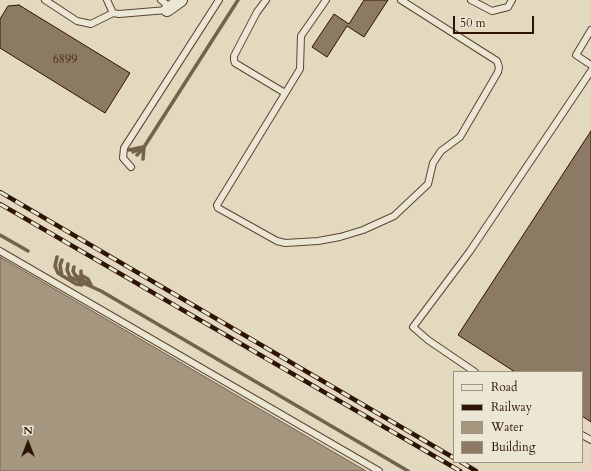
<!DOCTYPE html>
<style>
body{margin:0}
#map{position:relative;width:591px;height:471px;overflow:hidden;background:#e2d9bf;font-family:Cardo,serif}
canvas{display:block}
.legend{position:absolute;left:453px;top:371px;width:130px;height:92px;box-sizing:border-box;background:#ece6d5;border:1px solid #a09281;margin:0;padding:5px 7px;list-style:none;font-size:12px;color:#2e1402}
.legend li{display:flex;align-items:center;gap:8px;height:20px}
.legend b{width:20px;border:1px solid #a09281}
.north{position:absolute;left:8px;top:423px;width:40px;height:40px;-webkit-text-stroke:3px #ece6d5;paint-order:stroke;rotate:0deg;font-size:11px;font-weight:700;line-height:16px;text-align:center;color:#2e1402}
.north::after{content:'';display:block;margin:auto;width:14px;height:18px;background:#2e1402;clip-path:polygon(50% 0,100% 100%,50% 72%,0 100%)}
.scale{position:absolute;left:453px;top:16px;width:81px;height:18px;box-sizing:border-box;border:2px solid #2e1402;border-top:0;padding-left:5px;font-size:12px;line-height:14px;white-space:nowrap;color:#2e1402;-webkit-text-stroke:3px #ece6d5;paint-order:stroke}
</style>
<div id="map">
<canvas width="591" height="471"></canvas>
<ul class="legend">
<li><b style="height:5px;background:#ece6d5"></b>Road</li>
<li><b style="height:5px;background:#2e1402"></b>Railway</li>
<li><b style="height:11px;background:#a5967f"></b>Water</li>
<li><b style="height:11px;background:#8c7a64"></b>Building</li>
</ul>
<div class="north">N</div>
<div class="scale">50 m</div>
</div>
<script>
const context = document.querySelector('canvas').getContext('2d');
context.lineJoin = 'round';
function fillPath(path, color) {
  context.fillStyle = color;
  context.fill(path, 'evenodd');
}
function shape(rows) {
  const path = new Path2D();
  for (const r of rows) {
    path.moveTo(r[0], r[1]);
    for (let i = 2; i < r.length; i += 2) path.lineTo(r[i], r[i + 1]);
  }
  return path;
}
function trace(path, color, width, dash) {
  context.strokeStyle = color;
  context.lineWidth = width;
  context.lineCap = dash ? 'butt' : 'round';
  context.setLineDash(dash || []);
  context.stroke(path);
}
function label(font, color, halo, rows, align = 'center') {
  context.font = font + ' Cardo,serif';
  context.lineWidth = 3;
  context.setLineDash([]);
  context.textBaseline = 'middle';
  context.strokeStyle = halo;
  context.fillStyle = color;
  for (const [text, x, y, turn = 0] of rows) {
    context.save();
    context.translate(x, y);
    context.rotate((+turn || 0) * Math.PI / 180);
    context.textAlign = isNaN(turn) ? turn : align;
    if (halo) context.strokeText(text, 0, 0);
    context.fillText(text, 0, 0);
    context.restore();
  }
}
const water = shape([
 [0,257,366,471,0,471,0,257]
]);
const stream = shape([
 [129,150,143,147],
 [133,152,139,149],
 [137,155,144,147,238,0],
 [143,159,144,147],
 [0,235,28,251],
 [57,257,55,266,58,273,76,284,82,285],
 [62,260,60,265,62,276],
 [68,264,67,270,70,277,101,291,408,471],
 [74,267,73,271,75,275,90,285],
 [81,271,81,275,88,279,91,285]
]);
const building = shape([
 [364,0,388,0,364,37,347,26,327,57,312,47,334,14,349,24,364,0],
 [19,5,130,73,105,113,0,48,0,19,8,6,19,5],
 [591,131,591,422,582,416,582,372,515,372,458,335,591,131]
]);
const lane = shape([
 [45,0,77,21,91,24,113,13,119,14,167,10],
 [107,0,113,13],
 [161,0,171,8],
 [266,0,257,12,234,56,234,60,235,63,285,93],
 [326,0,301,36,300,69,217,205,218,208,277,241,285,243,318,241,340,237,363,230,394,216,428,184,433,163,441,151,460,137,498,72,499,67,497,61,401,0],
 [471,0,492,11,508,7,512,0],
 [591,30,576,55,591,65],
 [131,167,123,158,124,148,219,0],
 [0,251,379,471],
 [475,372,428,340,413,327,470,251,591,71],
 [582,435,591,440]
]);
const street = shape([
 [167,10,181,0]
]);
const rail = shape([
 [0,192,454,458],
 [0,204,460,471],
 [461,462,476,471]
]);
const numberNames = [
 ["6899",65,60]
];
fillPath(water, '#a5967f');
trace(water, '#75624d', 1);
trace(stream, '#75624d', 3.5);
fillPath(building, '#8c7a64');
trace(building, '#2e1402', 1);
trace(lane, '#5b4531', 8);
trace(street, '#5b4531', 14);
trace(lane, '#ece6d5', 6);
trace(street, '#ece6d5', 12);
trace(rail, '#2e1402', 4.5);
trace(rail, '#ece6d5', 3, [9]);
label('12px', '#462e1a', null, numberNames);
</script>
